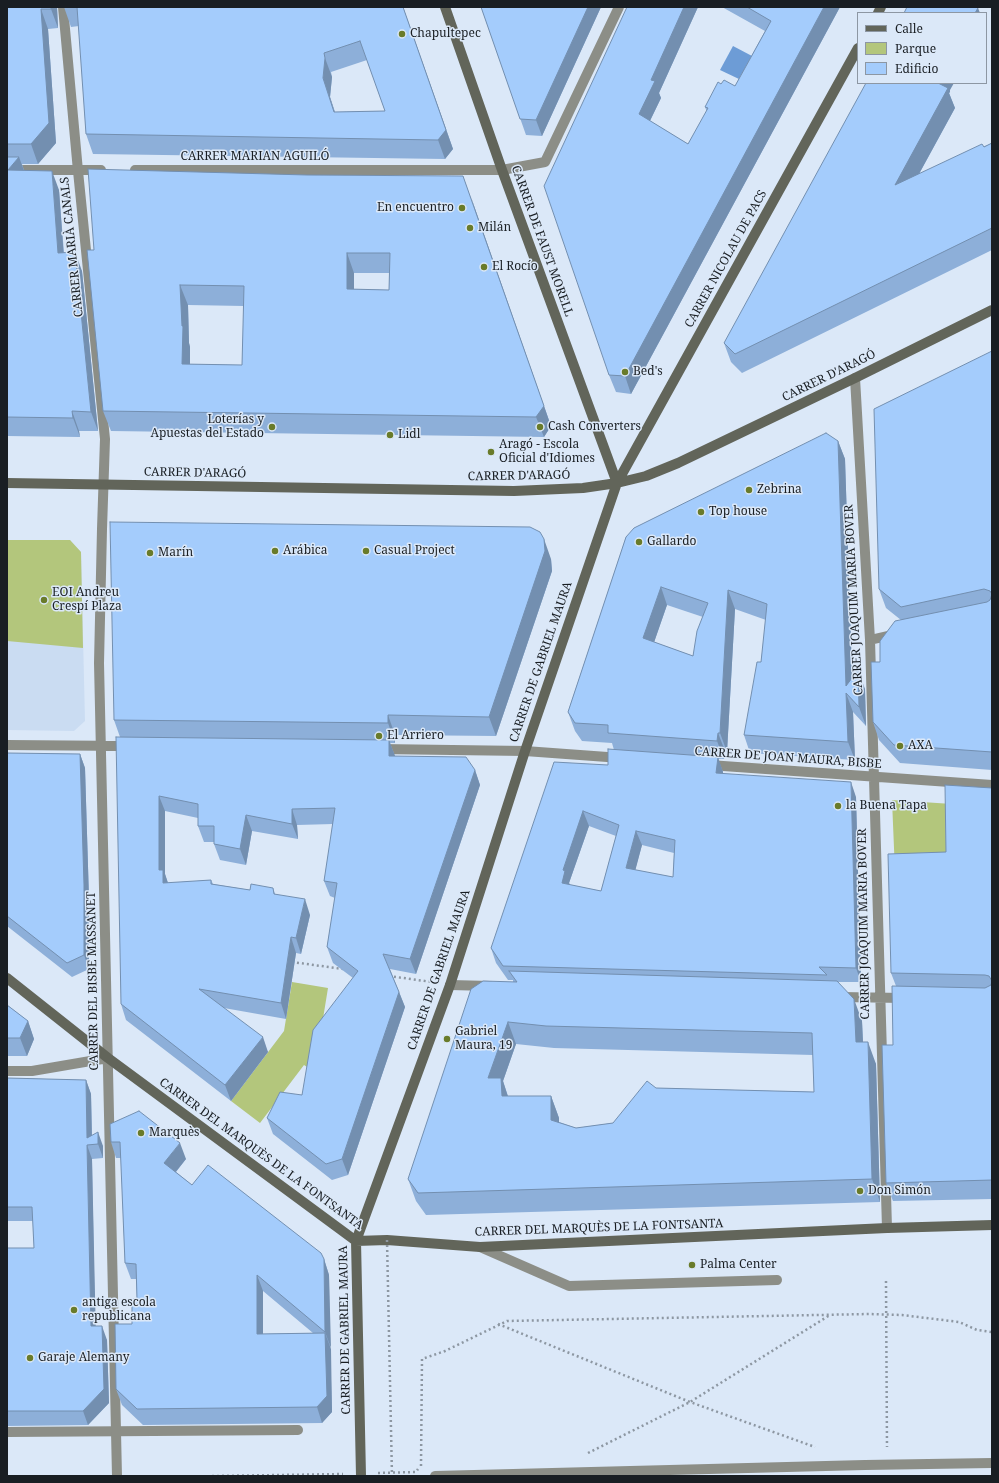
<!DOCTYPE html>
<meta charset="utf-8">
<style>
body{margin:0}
#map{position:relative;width:999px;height:1483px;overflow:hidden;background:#dbe8f8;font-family:"Noto Serif",serif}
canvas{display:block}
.frame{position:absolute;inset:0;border:8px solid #191e23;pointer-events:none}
.legend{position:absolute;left:857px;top:12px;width:130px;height:72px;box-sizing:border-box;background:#dbe8f8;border:1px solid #8d97a3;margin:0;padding:5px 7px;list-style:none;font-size:12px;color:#191e23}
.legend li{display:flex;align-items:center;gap:8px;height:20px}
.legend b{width:20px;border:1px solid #8d97a3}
</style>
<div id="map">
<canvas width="999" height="1483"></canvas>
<div class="frame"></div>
<ul class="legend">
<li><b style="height:5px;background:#62655a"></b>Calle</li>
<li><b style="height:11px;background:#b3c67c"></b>Parque</li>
<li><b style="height:11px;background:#a4ccfc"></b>Edificio</li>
</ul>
</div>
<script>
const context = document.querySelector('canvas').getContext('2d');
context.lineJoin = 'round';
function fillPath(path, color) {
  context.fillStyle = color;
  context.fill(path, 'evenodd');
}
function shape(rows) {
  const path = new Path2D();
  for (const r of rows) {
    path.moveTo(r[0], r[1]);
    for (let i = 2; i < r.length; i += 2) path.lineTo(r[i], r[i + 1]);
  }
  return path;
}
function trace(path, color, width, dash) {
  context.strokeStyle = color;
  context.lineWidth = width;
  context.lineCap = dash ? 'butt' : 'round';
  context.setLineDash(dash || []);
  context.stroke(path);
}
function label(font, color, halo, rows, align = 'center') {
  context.font = font + ' "Noto Serif",serif';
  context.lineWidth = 3;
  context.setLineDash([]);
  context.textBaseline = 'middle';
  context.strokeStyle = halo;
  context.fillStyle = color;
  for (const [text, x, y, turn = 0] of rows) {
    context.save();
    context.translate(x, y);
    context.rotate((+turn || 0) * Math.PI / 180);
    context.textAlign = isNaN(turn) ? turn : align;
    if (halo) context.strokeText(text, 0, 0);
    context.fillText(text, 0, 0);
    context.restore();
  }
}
const built = shape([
 [7,540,70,540,81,552,85,721,74,731,7,730]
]);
const green = shape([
 [7,540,70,540,81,552,83,648,7,641],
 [892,800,952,804,952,852,895,872],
 [292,982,328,988,320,1037,307,1067,304,1065,260,1123,231,1101,284,1031]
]);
const water = shape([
 [733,46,752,56,739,79,720,70]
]);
const path = shape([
 [292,962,343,969],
 [389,976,432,982],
 [886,1281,887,1447],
 [498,1324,690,1402,815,1447],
 [588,1453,690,1402,830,1315],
 [421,1466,422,1359,445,1351,507,1321,869,1314,902,1315,959,1322,977,1330,992,1332],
 [378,1473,416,1472,418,1469],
 [212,1476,343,1474]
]);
const lane = shape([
 [480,1247,569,1286,777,1280],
 [7,1432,298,1430]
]);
const street = shape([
 [63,7,78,171,105,439,102,529,99,663,117,1476],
 [7,170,101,170],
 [135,170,502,170,545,162,619,7],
 [855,378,870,640,887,1228],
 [870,640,896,634],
 [7,745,129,746],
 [379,749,525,751,621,758],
 [709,765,992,785],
 [450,985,490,986],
 [840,997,904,998],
 [7,1071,32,1071,108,1058],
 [435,1476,865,1465,992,1463]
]);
const secondary = shape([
 [445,7,502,170,617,483],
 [878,13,881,7],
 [7,483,514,491,583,488,617,483,646,476,678,463,855,378,992,310],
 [7,978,108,1058,356,1241,387,1240,480,1247,887,1228,992,1225],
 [361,1476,356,1241,450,985,525,751,617,483,858,48]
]);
const pathBridge = shape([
 [387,1240,392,1476]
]);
const wall = shape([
 [7,7,57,7,58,28,48,29,56,143,38,164,22,164,24,170,59,190,64,253,82,271,98,431,79,431,80,437,7,436],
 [64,7,403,7,453,149,445,159,93,154,86,134,79,26,71,27],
 [367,60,385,111,335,112,330,97,332,77,331,72],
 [481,7,601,7,542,136,526,135],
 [627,7,698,7,659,93,661,98,650,121,688,144,707,112,705,107,721,84,735,86,765,31,722,7,840,7,631,394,616,392,609,375],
 [950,90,950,92,949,93,955,108,919,174,992,143,992,250,742,373,731,362,724,343],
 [307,175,463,176,551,426,544,437,111,431,103,411,94,250],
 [354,273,389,273,389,290,354,289],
 [188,305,244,306,242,365,190,364,190,347,189,343],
 [992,351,992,770,900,763,879,740,873,722,880,662,901,620,886,608,879,589],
 [838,441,845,459,852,678,865,689,866,726,853,712,855,760,750,753,744,735,761,662,766,620,735,609,727,752,725,751,724,759,718,759,723,772,723,774,856,797,861,982,838,982,862,1021,863,1042,876,1064,880,1202,426,1215,416,1201,408,1179,513,982,513,980,508,980,496,963,491,948,608,765,614,750,612,743,582,741,575,731,568,712,626,537],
 [667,605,703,617,693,656,654,642],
 [589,826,616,836,601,891,570,885,569,883],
 [642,845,674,853,673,877,635,870],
 [516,1044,554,1048,813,1055,814,1092,656,1088,613,1123,576,1128,559,1122,559,1118,551,1096,508,1096,503,1081],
 [551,559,552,571,496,736,395,735,395,743,390,743,395,756,475,770,480,785,416,974,390,969,405,1007,348,1175,332,1180,273,1134,267,1118,302,1095,353,978,333,963,327,947,335,898,330,896,324,881,333,824,297,825,298,839,252,831,246,865,220,860,214,844,214,842,204,842,198,826,198,818,165,811,165,874,168,883,211,880,213,884,250,890,273,888,275,894,310,915,301,954,296,953,286,1019,224,1008,268,1052,231,1101,126,1020,121,1004,120,737,114,720],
 [7,753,80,754,85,768,89,899,89,969,72,977,7,926],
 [992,788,992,1199,893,1201,886,1183,893,1045,896,986,891,973,946,852],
 [7,1005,28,1021,34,1039,27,1056,7,1056],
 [7,1078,86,1080,91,1094,92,1135,103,1146,103,1158,92,1159,95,1326,107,1340,109,1403,88,1425,7,1426,7,1248,34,1248,33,1221,7,1221],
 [110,1124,186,1159,176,1172,192,1185,324,1259,329,1275,330,1348,332,1412,322,1423,143,1425,122,1405,116,1389,132,1324,137,1299,136,1279,131,1279,125,1263,121,1158,116,1158,111,1142],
 [263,1291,313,1333,263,1334]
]);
const shadedWall = shape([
 [51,7,57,7,58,28,51,9],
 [403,7,453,149,445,159,438,140],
 [588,7,601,7,542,136,536,120],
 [684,7,698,7,659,93,661,98,645,131,639,114,651,80],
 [824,7,840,7,631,394,625,376],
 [967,7,978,7,978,8,980,13,969,13],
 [41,9,48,29,56,143,38,164,31,144],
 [325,58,332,77,330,97,341,131,323,78],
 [938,83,954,83,950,90,950,92,949,93,955,108,902,205,895,185],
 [19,157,26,176,8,170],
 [52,171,59,190,65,273,58,253],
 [471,197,551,426,544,437,536,417],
 [75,252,82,271,98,431,91,412],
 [347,253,354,273,354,309,347,289],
 [180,285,188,305,189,343,190,347,190,385,182,364],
 [72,411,79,431,80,437,73,418],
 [838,441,845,459,853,701,846,686],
 [544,539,551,559,552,571,496,736,489,717],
 [661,587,667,605,649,657,643,638],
 [728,590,735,609,727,752,720,733],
 [858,670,865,689,866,726,859,707],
 [846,693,853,712,855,760,848,742],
 [388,715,395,735,395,743,388,723],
 [718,733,725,751,724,759,717,741],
 [389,740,395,756,389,756],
 [80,754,85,768,89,899,89,969,84,955],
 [718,757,723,772,722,788,716,773],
 [475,770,480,785,416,974,410,959],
 [851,782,856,797,861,982,856,968],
 [159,796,165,811,165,874,169,886,169,899,159,870],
 [292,809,297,825,298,839,292,824],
 [583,811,589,826,569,883,570,885,562,883,563,870],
 [246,815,252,831,246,865,240,849],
 [636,831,642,845,632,883,626,868],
 [305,899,310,915,301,954,296,938],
 [291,937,296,953,286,1019,281,1003],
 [399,992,405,1007,348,1175,342,1159],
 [854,999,862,1021,864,1065,856,1042],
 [28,1021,34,1039,27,1056,20,1038],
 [508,1022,516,1044,503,1081,509,1100,510,1118,488,1078],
 [263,1037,268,1052,231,1101,225,1085],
 [868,1042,876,1064,880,1202,872,1179],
 [86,1080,91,1094,92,1144,87,1138],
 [551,1096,559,1118,559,1142,551,1120],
 [98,1132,103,1146,103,1158,98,1144],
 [180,1143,186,1159,170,1179,164,1163],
 [87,1145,92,1159,96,1340,91,1326],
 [324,1259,329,1275,331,1348,325,1332],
 [257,1275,263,1291,263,1350,257,1334],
 [102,1326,107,1340,109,1403,88,1425,83,1411],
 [325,1333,331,1349,332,1412,322,1423,317,1407]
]);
const building = shape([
 [7,7,51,7,51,9,41,9,49,123,31,144,7,144,7,7],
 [77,7,403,7,446,130,438,140,86,134,77,7],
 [360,41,385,111,334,112,323,78,325,58,324,53,360,41],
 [481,7,588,7,536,120,520,119,481,7],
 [627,7,684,7,651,80,655,81,639,114,688,144,708,108,705,107,718,82,721,84,724,80,735,86,771,21,747,7,824,7,625,376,609,375,544,186,627,7],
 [907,7,976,7,978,8,975,13,904,13,907,7],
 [866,83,938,83,948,88,895,185,982,144,984,147,992,143,992,228,735,354,724,343,866,83],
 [7,157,19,157,8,170,52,171,58,253,75,252,91,412,72,411,73,418,7,417,7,157],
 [88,169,307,175,463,176,544,406,536,417,103,411,87,250,94,250,88,169],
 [347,253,390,253,389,290,347,289,347,253],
 [180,285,244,286,242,365,182,364,183,326,182,326,180,285],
 [992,351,992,752,894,745,873,722,871,662,880,662,880,641,895,621,987,602,990,600,992,594,990,591,984,589,901,607,879,589,874,409,992,351],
 [826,433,838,441,846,686,858,670,859,707,846,693,848,742,744,735,757,662,761,662,767,604,728,590,720,733,718,733,717,741,608,733,608,725,575,723,568,712,626,537,634,528,826,433],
 [661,587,708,603,697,631,693,656,643,638,661,587],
 [110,522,530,527,540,532,544,539,545,551,489,717,388,715,388,723,114,720,110,522],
 [116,737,389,740,389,756,466,757,475,770,410,959,383,954,399,992,342,1159,326,1164,267,1118,280,1092,302,1095,313,1030,358,971,327,947,337,883,324,881,335,808,292,809,292,824,246,815,240,849,214,844,214,826,198,826,198,804,159,796,159,870,163,870,163,883,211,880,211,884,250,890,251,884,273,888,274,894,305,899,296,938,291,937,281,1003,199,989,263,1037,225,1085,121,1004,116,737],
 [608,749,718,757,716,773,851,782,856,968,819,967,827,975,503,966,491,948,554,762,608,765,608,749],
 [583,811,619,825,601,891,562,883,565,871,563,870,583,811],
 [636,831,675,840,673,877,626,868,636,831],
 [7,753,80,754,84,885,84,955,67,963,7,916,7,753],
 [945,785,992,788,992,1180,886,1183,882,1045,893,1045,892,986,985,988,991,985,992,981,989,976,985,975,891,973,888,854,946,852,945,785],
 [509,971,837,981,854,999,856,1042,868,1042,872,1179,418,1193,408,1179,471,989,483,981,517,982,509,971],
 [508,1022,546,1026,812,1033,814,1092,656,1088,647,1081,613,1123,576,1128,551,1120,551,1096,502,1096,501,1078,488,1078,508,1022],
 [7,1005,28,1021,20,1038,7,1038,7,1005],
 [7,1078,86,1080,87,1138,98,1132,98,1144,87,1145,91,1326,102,1326,104,1389,83,1411,7,1411,7,1248,34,1248,32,1207,7,1207,7,1078],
 [139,1111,180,1143,164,1163,192,1185,208,1165,321,1253,324,1259,325,1332,257,1275,257,1334,325,1333,327,1396,317,1407,137,1409,116,1389,115,1324,132,1324,132,1305,133,1299,137,1299,136,1264,125,1263,120,1142,111,1142,110,1124,139,1111]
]);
const markers = [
 [402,34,4,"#697b2a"],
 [462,208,4,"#697b2a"],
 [470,228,4,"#697b2a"],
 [484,267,4,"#697b2a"],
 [625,372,4,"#697b2a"],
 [272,427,4,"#697b2a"],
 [540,427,4,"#697b2a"],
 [390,435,4,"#697b2a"],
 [491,452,4,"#697b2a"],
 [749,490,4,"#697b2a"],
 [701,512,4,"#697b2a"],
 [639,542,4,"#697b2a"],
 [275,551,4,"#697b2a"],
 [366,551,4,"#697b2a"],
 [150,553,4,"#697b2a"],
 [44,600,4,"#697b2a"],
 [379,736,4,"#697b2a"],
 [900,746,4,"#697b2a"],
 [838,806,4,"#697b2a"],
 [447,1039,4,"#697b2a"],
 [141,1133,4,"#697b2a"],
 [860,1191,4,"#697b2a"],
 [692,1265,4,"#697b2a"],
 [74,1310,4,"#697b2a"],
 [30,1358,4,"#697b2a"]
];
const poiNames = [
 ["Chapultepec",410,34],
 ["En encuentro",454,208,"right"],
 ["Milán",478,228],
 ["El Rocío",492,267],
 ["Bed's",633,372],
 ["Loterías y",264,420,"right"],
 ["Apuestas del Estado",264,434,"right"],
 ["Cash Converters",548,427],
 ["Lidl",398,435],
 ["Aragó - Escola",499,445],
 ["Oficial d'Idiomes",499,459],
 ["Zebrina",757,490],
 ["Top house",709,512],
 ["Gallardo",647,542],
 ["Arábica",283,551],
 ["Casual Project",374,551],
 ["Marín",158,553],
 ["EOI Andreu",52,593],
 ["Crespí Plaza",52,607],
 ["El Arriero",387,736],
 ["AXA",908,746],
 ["la Buena Tapa",846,806],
 ["Gabriel",455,1032],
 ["Maura, 19",455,1046],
 ["Marquès",149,1133],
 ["Don Simón",868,1191],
 ["Palma Center",700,1265],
 ["antiga escola",82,1303],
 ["republicana",82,1317],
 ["Garaje Alemany",38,1358]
];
const streetNames = [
 ["CARRER MARIAN AGUILÓ",255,157],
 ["CARRER DE FAUST MORELL",542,241,70],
 ["CARRER MARIÀ CANALS",72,247,-96],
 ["CARRER NICOLAU DE PACS",726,259,-61],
 ["CARRER D'ARAGÓ",829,376,-26],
 ["CARRER D'ARAGÓ",195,473,1],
 ["CARRER D'ARAGÓ",519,476,-1],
 ["CARRER JOAQUIM MARIA BOVER",854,600,-93],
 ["CARRER DE GABRIEL MAURA",541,662,-71],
 ["CARRER DE JOAN MAURA, BISBE",788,758,4],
 ["CARRER JOAQUIM MARIA BOVER",864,924,-91],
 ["CARRER DE GABRIEL MAURA",439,970,-71],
 ["CARRER DEL BISBE MASSANET",93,981,-91],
 ["CARRER DEL MARQUÈS DE LA FONTSANTA",261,1154,36],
 ["CARRER DEL MARQUÈS DE LA FONTSANTA",599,1228,-2],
 ["CARRER DE GABRIEL MAURA",345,1330,-91]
];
fillPath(built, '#cadcf2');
fillPath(green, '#b3c67c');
fillPath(water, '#6d9cd6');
trace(path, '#8d97a2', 2.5, [2, 3]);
trace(lane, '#8c8e87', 10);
trace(street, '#8c8e87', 10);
trace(secondary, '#62655a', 10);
trace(pathBridge, '#8d97a2', 2.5, [2, 3]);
fillPath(wall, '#8dafd9');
fillPath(shadedWall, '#738fb0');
fillPath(building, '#a4ccfc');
trace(building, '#738fb0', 1);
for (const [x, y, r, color] of markers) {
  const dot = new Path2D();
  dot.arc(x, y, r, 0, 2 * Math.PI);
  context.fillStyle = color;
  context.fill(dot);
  trace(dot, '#dbe8f8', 1.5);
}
label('12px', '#191e23', '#dbe8f8', poiNames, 'left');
label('12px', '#191e23', '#dbe8f8', streetNames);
</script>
